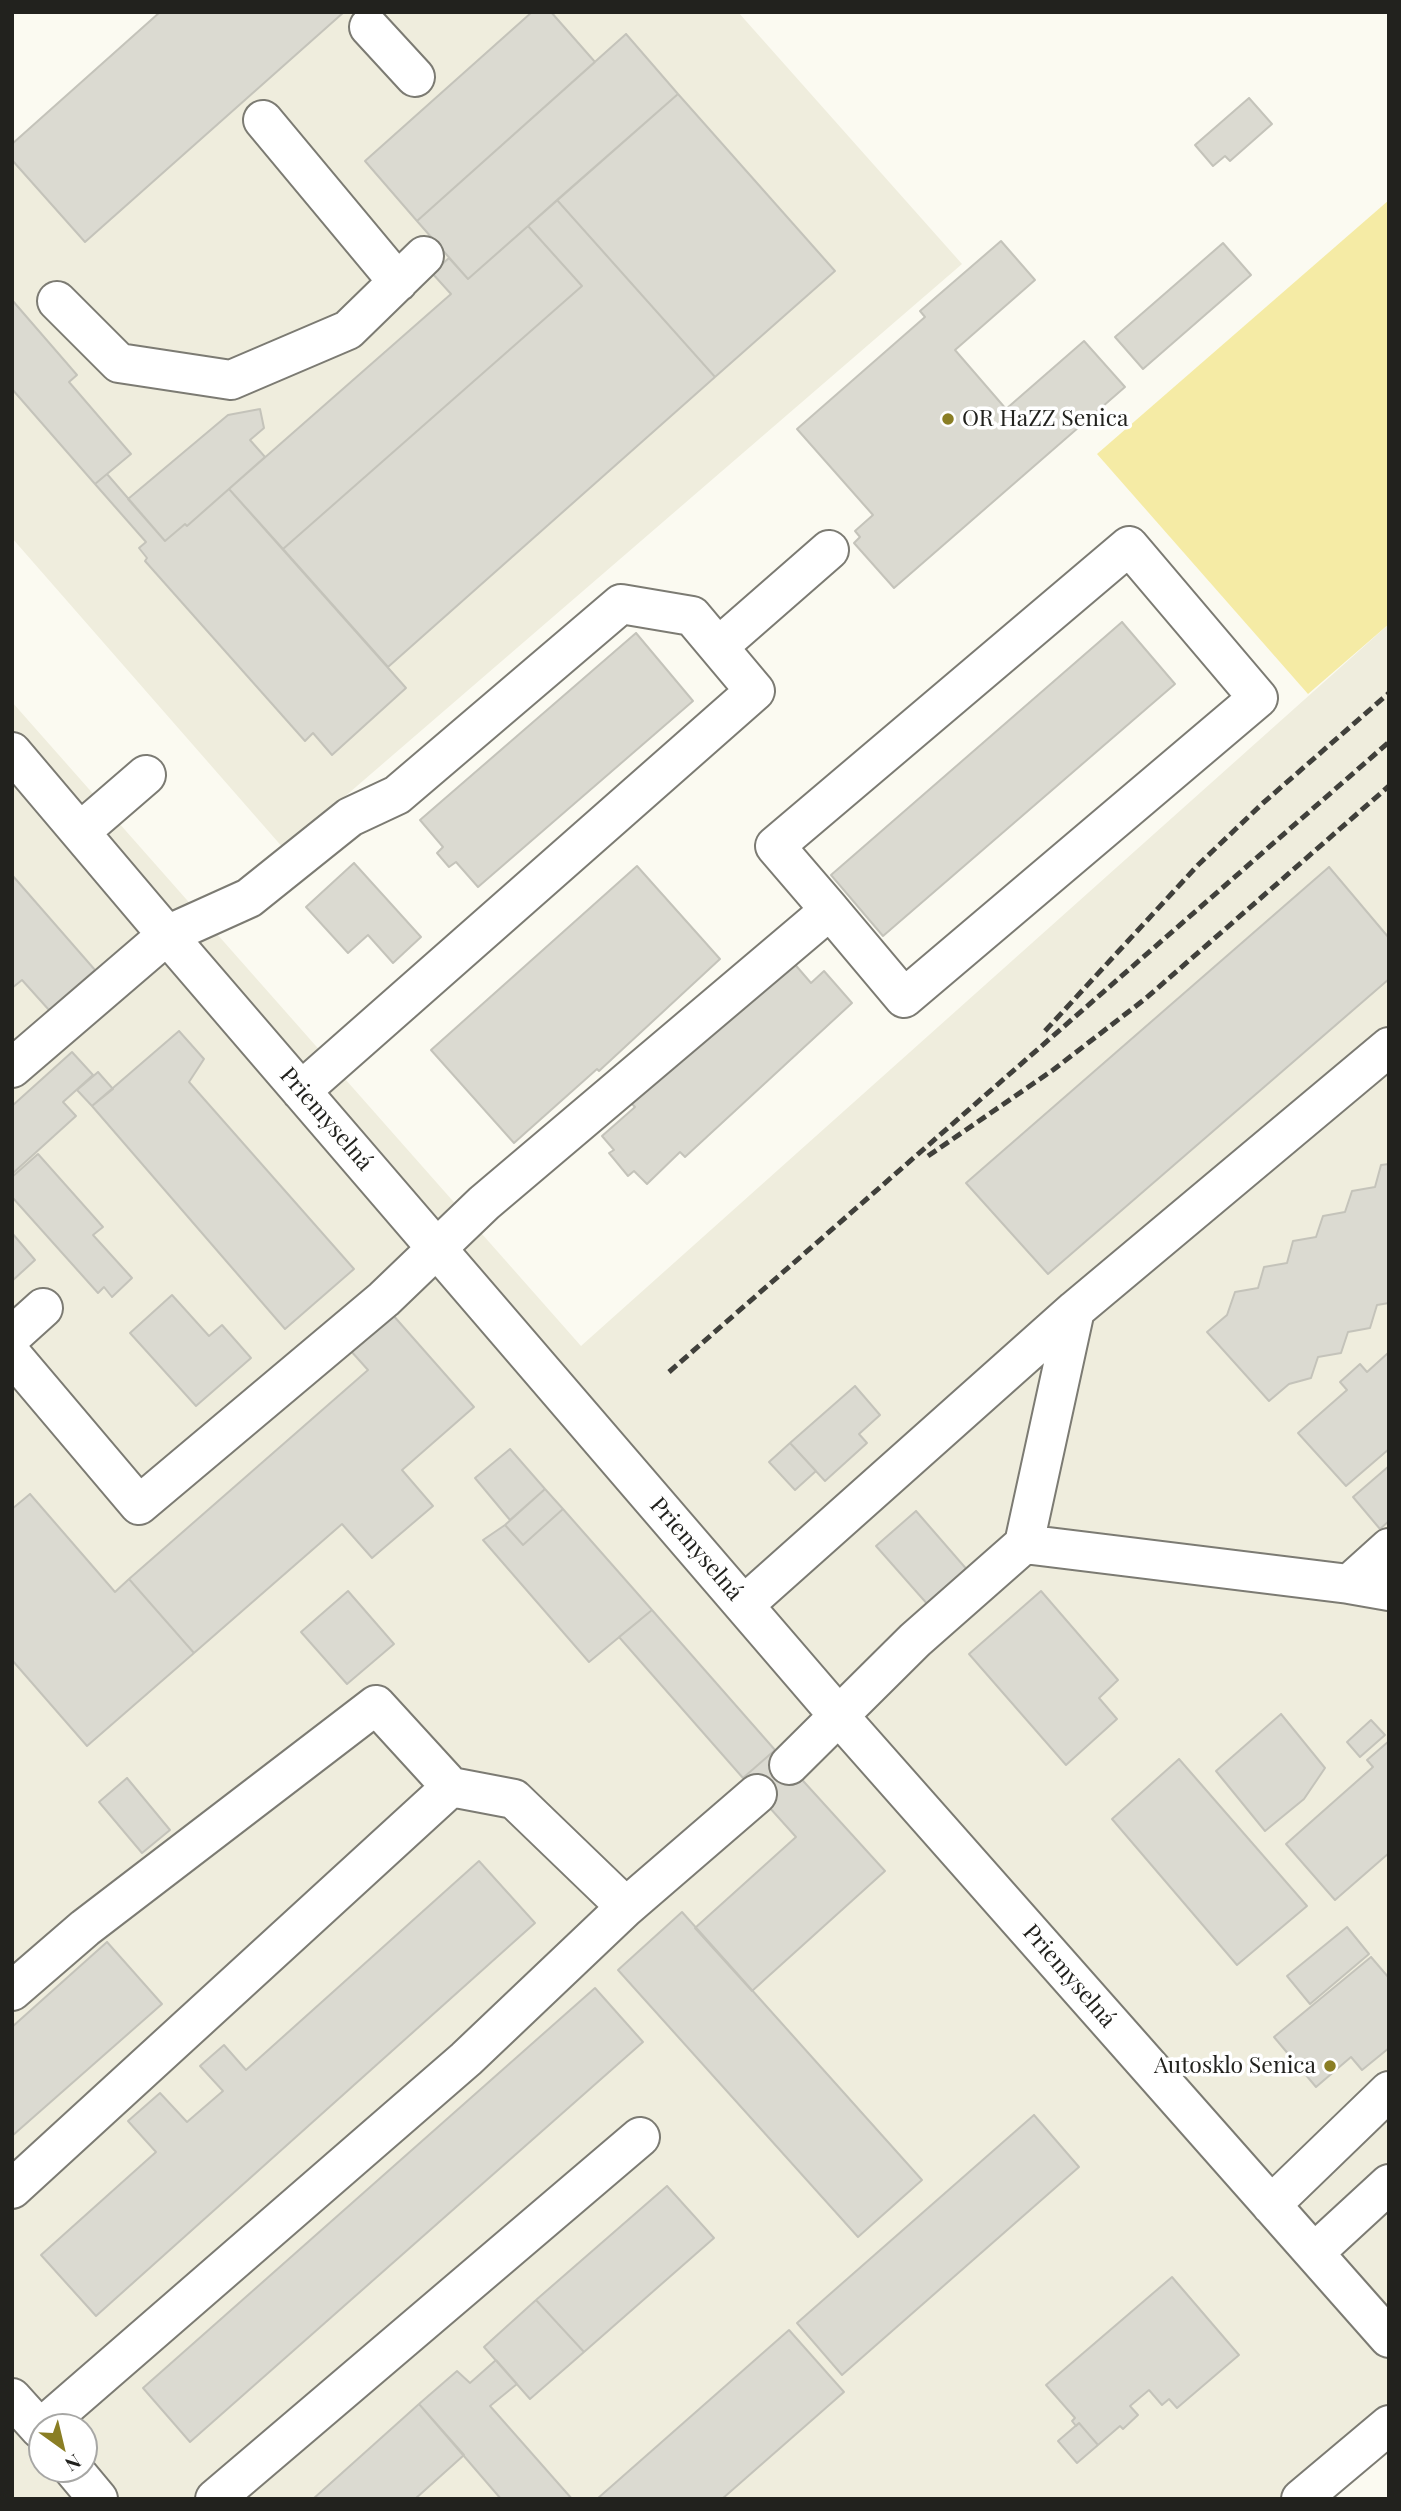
<!DOCTYPE html>
<meta charset="utf-8">
<style>
body{margin:0}
#map{position:relative;width:1401px;height:2511px;overflow:hidden;background:#fbfaf1;font-family:"Playfair Display",serif}
canvas{display:block}
.frame{position:absolute;inset:0;border:14px solid #22221e;pointer-events:none}
.north{position:absolute;left:28px;top:2413px;width:70px;height:70px;box-sizing:border-box;background:#fff;border:2px solid #a7a7a5;border-radius:50%;rotate:146deg;font-size:19px;font-weight:700;line-height:28px;text-align:center;color:#22221e}
.north::after{content:'';display:block;margin:auto;width:24px;height:32px;background:#8a7e24;clip-path:polygon(50% 0,100% 100%,50% 72%,0 100%)}
</style>
<div id="map">
<canvas width="1401" height="2511"></canvas>
<div class="frame"></div>
<div class="north">N</div>
</div>
<script>
const context = document.querySelector('canvas').getContext('2d');
context.lineJoin = 'round';
function fillPath(path, color) {
  context.fillStyle = color;
  context.fill(path, 'evenodd');
}
function shape(rows) {
  const path = new Path2D();
  for (const r of rows) {
    path.moveTo(r[0], r[1]);
    for (let i = 2; i < r.length; i += 2) path.lineTo(r[i], r[i + 1]);
  }
  return path;
}
function trace(path, color, width, dash) {
  context.strokeStyle = color;
  context.lineWidth = width;
  context.lineCap = dash ? 'butt' : 'round';
  context.setLineDash(dash || []);
  context.stroke(path);
}
function label(font, color, halo, rows, align = 'center') {
  context.font = font + ' "Playfair Display",serif';
  context.lineWidth = 7;
  context.setLineDash([]);
  context.textBaseline = 'middle';
  context.strokeStyle = halo;
  context.fillStyle = color;
  for (const [text, x, y, turn = 0] of rows) {
    context.save();
    context.translate(x, y);
    context.rotate((+turn || 0) * Math.PI / 180);
    context.textAlign = isNaN(turn) ? turn : align;
    if (halo) context.strokeText(text, 0, 0);
    context.fillText(text, 0, 0);
    context.restore();
  }
}
const built = shape([
 [160,12,738,12,962,264,284,849,12,538,12,144],
 [1389,624,1389,2409,1280,2499,12,2499,12,702,581,1346],
 [42,2427,84,2427,84,2469,42,2469]
]);
const green = shape([
 [1389,200,1389,624,1308,694,1097,454]
]);
const building = shape([
 [160,12,344,12,85,242,12,160,12,144,160,12],
 [532,12,551,12,595,62,417,221,365,161,532,12],
 [626,34,678,94,468,279,417,221,626,34],
 [678,94,835,271,715,377,557,200,678,94],
 [1249,98,1272,124,1230,161,1225,156,1213,166,1195,145,1249,98],
 [557,200,715,377,388,667,283,549,582,286,528,226,557,200],
 [528,226,582,286,283,549,229,489,451,294,432,273,449,258,468,279,528,226],
 [1001,241,1035,280,955,350,1006,409,1084,341,1125,387,894,588,854,543,860,537,855,531,873,515,797,429,925,317,920,311,1001,241],
 [1223,243,1251,275,1143,369,1115,337,1223,243],
 [12,300,77,375,69,382,131,454,95,484,12,389,12,300],
 [260,409,264,428,250,440,265,457,187,526,185,524,165,541,128,499,228,415,260,409],
 [107,474,165,541,185,524,187,526,229,489,406,688,332,755,313,733,305,741,145,561,147,558,139,548,146,542,95,484,107,474],
 [1122,622,1175,684,883,936,831,875,1122,622],
 [636,633,693,701,478,887,456,862,449,867,437,853,443,847,420,820,636,633],
 [354,863,421,937,393,963,368,935,348,953,306,907,354,863],
 [637,866,720,959,599,1071,597,1069,514,1143,431,1050,637,866],
 [1329,867,1389,938,1389,979,1048,1274,966,1183,1329,867],
 [12,875,95,970,49,1010,22,980,12,988,12,875],
 [792,961,811,983,824,971,852,1003,685,1157,680,1152,647,1184,634,1171,628,1176,609,1153,614,1150,602,1136,635,1107,630,1102,792,961],
 [179,1031,204,1059,189,1082,354,1269,285,1329,92,1106,179,1031],
 [72,1052,93,1075,63,1102,76,1116,12,1174,12,1106,72,1052],
 [98,1072,113,1089,92,1106,77,1090,98,1072],
 [38,1154,103,1227,93,1235,132,1278,112,1297,104,1287,98,1293,12,1197,12,1177,38,1154],
 [1389,1164,1389,1303,1377,1305,1370,1328,1348,1332,1341,1353,1318,1357,1311,1378,1289,1384,1269,1401,1207,1332,1227,1315,1235,1292,1258,1288,1264,1267,1287,1263,1293,1241,1316,1237,1323,1216,1345,1212,1352,1191,1375,1187,1381,1165,1389,1164],
 [12,1233,35,1260,12,1281,12,1233],
 [172,1295,209,1336,222,1325,251,1358,196,1406,130,1333,172,1295],
 [392,1314,474,1407,402,1470,433,1506,372,1558,342,1524,194,1653,129,1579,368,1370,350,1350,392,1314],
 [1388,1353,1389,1449,1346,1486,1298,1433,1347,1390,1340,1382,1360,1364,1367,1372,1388,1353],
 [855,1386,880,1415,859,1434,867,1443,825,1481,790,1443,855,1386],
 [790,1443,816,1471,795,1490,769,1462,790,1443],
 [510,1449,545,1489,510,1520,475,1478,510,1449],
 [1389,1466,1389,1521,1380,1529,1353,1497,1389,1466],
 [545,1489,563,1509,523,1545,505,1525,545,1489],
 [30,1494,115,1592,129,1579,194,1653,87,1746,12,1660,12,1509,30,1494],
 [563,1509,652,1610,589,1662,483,1540,505,1525,523,1545,563,1509],
 [916,1511,969,1572,929,1606,876,1546,916,1511],
 [348,1591,394,1644,347,1684,301,1632,348,1591],
 [1041,1591,1118,1680,1099,1698,1117,1719,1066,1765,969,1654,1041,1591],
 [652,1610,775,1750,743,1778,619,1637,652,1610],
 [1281,1714,1325,1768,1304,1799,1265,1831,1216,1771,1281,1714],
 [1371,1720,1385,1735,1360,1757,1347,1742,1371,1720],
 [1389,1741,1389,1853,1335,1900,1286,1844,1373,1767,1367,1760,1389,1741],
 [775,1750,885,1871,752,1991,695,1928,796,1837,743,1778,775,1750],
 [1179,1759,1307,1906,1237,1965,1112,1819,1179,1759],
 [127,1778,170,1830,142,1853,99,1802,127,1778],
 [479,1861,535,1923,96,2316,41,2255,156,2152,128,2121,160,2093,187,2122,223,2091,200,2066,224,2045,246,2070,479,1861],
 [682,1912,922,2180,858,2237,618,1970,682,1912],
 [1347,1927,1369,1954,1310,2004,1287,1976,1347,1927],
 [107,1942,162,2004,12,2136,12,2027,107,1942],
 [1371,1957,1389,1978,1389,2048,1362,2070,1351,2057,1316,2087,1274,2037,1371,1957],
 [595,1988,643,2042,190,2442,143,2388,595,1988],
 [1034,2115,1079,2167,842,2375,797,2323,1034,2115],
 [667,2186,714,2238,584,2352,536,2300,667,2186],
 [1172,2277,1239,2355,1177,2408,1169,2399,1162,2405,1149,2390,1130,2406,1138,2415,1123,2429,1120,2426,1098,2445,1079,2423,1076,2426,1072,2421,1075,2418,1046,2385,1172,2277],
 [536,2300,584,2352,530,2399,484,2347,536,2300],
 [789,2330,844,2392,722,2499,597,2499,789,2330],
 [496,2360,517,2384,490,2406,572,2499,501,2499,419,2404,457,2371,470,2383,496,2360],
 [419,2404,464,2455,415,2499,313,2499,419,2404],
 [1079,2423,1098,2445,1077,2463,1058,2441,1079,2423]
]);
const minor = shape([
 [369,27,415,77],
 [263,120,398,282],
 [57,301,119,363,231,380,348,330,424,256],
 [718,647,829,550],
 [12,752,167,935,838,1715,1389,2338],
 [80,832,146,775],
 [12,1068,167,935,249,898,350,817,397,795,621,604,692,616,755,691,301,1091],
 [12,1336,43,1308],
 [12,1355,139,1505,384,1299,484,1203,830,910,904,998,1258,698,1129,546,775,846,830,910],
 [1024,1544,1075,1310,1389,1047],
 [1349,1584,1389,1548],
 [744,1605,1075,1310],
 [789,1765,915,1640,1024,1544,1349,1584,1389,1591],
 [12,1991,85,1928,376,1705,451,1787],
 [12,2189,451,1787,514,1799,626,1907],
 [1271,2205,1389,2091],
 [1314,2253,1389,2184],
 [12,2398,40,2429,42,2427],
 [42,2427,466,2059,626,1907,757,1794],
 [73,2469,98,2499],
 [215,2499,640,2137],
 [1301,2499,1389,2425]
]);
const rail = shape([
 [1045,1031,1198,865,1263,803,1389,693],
 [928,1156,1053,1070,1145,999,1389,786],
 [669,1372,1389,742]
]);
const markers = [
 [948,419,7,"#8a7e24"],
 [1330,2066,7,"#8a7e24"]
];
const poiNames = [
 ["OR HaZZ Senica",962,419],
 ["Autosklo Senica",1316,2066,"right"]
];
const streetNames = [
 ["Priemyselná",326,1119,49],
 ["Priemyselná",696,1549,49],
 ["Priemyselná",1069,1976,49]
];
fillPath(built, '#efeddd');
fillPath(green, '#f5eba5');
fillPath(building, '#dbdad1');
trace(building, '#c4c3ba', 2);
trace(minor, '#7c7b73', 42);
trace(minor, '#fff', 38);
trace(rail, '#40403b', 5, [10, 5]);
for (const [x, y, r, color] of markers) {
  const dot = new Path2D();
  dot.arc(x, y, r, 0, 2 * Math.PI);
  context.fillStyle = color;
  context.fill(dot);
  trace(dot, '#fff', 2.5);
}
label('23px', '#22221e', '#fff', poiNames, 'left');
label('23px', '#22221e', '#fff', streetNames);
</script>
